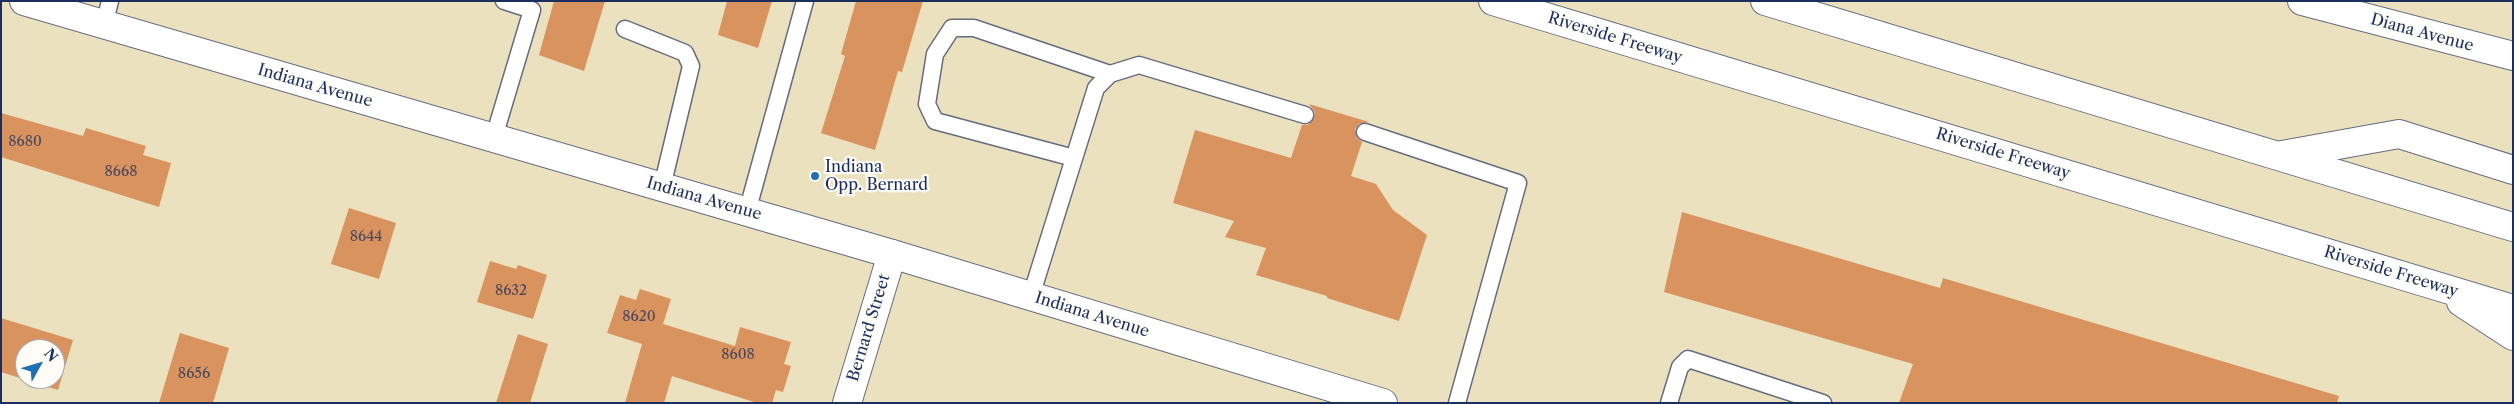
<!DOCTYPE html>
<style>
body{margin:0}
#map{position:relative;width:2514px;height:404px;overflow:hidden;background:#ebe1bf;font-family:"Libre Caslon Text",serif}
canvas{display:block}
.frame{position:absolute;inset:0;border:2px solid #1b2f5e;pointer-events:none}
.north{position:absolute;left:15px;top:339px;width:50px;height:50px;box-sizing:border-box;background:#fdfcf7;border:1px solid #a3aaba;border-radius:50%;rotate:51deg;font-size:14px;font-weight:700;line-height:20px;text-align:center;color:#1b2f5e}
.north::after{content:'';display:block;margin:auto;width:18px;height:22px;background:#1f6fb2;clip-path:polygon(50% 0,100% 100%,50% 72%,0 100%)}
</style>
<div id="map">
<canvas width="2514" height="404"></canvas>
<div class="frame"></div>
<div class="north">N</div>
</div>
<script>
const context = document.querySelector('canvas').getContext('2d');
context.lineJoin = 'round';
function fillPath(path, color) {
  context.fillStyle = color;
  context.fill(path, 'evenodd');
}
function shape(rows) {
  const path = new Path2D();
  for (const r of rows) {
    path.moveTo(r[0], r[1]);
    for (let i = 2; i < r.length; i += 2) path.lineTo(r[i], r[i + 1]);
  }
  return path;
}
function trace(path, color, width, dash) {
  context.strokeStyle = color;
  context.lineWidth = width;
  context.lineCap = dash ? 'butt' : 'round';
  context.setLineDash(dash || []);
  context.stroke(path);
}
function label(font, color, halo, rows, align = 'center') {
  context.font = font + ' "Libre Caslon Text",serif';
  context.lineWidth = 4.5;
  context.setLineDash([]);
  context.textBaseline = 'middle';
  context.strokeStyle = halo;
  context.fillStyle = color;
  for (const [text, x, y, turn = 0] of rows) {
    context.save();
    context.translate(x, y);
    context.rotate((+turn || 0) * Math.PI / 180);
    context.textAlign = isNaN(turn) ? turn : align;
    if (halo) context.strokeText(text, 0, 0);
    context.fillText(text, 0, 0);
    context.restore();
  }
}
const building = shape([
 [554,1,605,1,584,71,539,55],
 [727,1,772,1,758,48,718,35],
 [856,1,923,1,902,72,898,71,875,150,821,133,845,56,841,54],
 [1309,104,1369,122,1359,124,1355,129,1357,138,1362,142,1351,176,1376,184,1393,210,1427,235,1399,321,1327,298,1327,296,1256,275,1266,248,1225,237,1234,221,1173,203,1195,130,1291,158,1302,125,1308,125,1314,118,1315,112],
 [1,113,83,136,86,128,146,146,143,155,171,163,159,207,1,157],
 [349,208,396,223,379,279,331,264],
 [1682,212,1940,288,1943,278,2339,396,2337,403,1899,403,1913,364,1664,292],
 [490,261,516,269,518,265,547,275,533,319,477,302],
 [640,289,671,299,663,324,735,346,740,327,791,342,784,364,791,366,783,392,776,390,772,403,757,403,672,376,664,403,625,403,642,344,607,333,620,295,636,300],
 [1,318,73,340,58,390,1,372],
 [25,349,55,349,55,379,25,379],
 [180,333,229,348,213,403,159,403],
 [518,334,548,344,530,403,496,403]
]);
const lane = shape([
 [104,25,110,1],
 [625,29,685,53,691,66,662,187],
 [1365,132,1518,183,1457,403],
 [494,137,532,10,504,1],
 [1074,158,935,121,927,104,935,54,952,28,974,28,1110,74],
 [747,212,805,1],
 [1031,296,1096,88,1110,74,1139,65,1305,115],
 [1669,403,1680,367,1688,359,1823,403]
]);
const street = shape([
 [2302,1,2513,56],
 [847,403,892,254]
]);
const secondary = shape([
 [24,1,892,254,1383,403]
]);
const highway = shape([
 [1493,1,2513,309],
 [1765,1,2513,227],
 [2282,155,2399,134,2513,170],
 [2461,302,2513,336]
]);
const markers = [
 [815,176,5,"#1f6fb2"]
];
const numberNames = [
 ["8680",25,142],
 ["8668",121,172],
 ["8644",366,237],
 ["8632",511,291],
 ["8620",639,317],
 ["8608",738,355],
 ["8656",194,374]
];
const streetNames = [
 ["Diana Avenue",2422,33,15],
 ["Riverside Freeway",1615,38,17],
 ["Indiana Avenue",315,86,16],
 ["Riverside Freeway",2003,154,17],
 ["Indiana Avenue",704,199,16],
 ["Riverside Freeway",2391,272,17],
 ["Indiana Avenue",1092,315,17],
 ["Bernard Street",869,328,-73]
];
const poiNames = [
 ["Indiana",825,167],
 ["Opp. Bernard",825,185]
];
fillPath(building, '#d9935e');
trace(lane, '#646d80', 19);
trace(street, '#646d80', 30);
trace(secondary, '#646d80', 30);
trace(highway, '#646d80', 30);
trace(lane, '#fff', 16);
trace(street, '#fff', 28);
trace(secondary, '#fff', 28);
trace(highway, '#fff', 28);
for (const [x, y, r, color] of markers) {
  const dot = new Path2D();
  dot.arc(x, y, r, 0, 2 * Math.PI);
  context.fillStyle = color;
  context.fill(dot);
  trace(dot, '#fdfcf7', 2);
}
label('14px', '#4a485e', null, numberNames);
label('16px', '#1b2f5e', '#fdfcf7', streetNames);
label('16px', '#1b2f5e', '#fdfcf7', poiNames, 'left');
</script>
